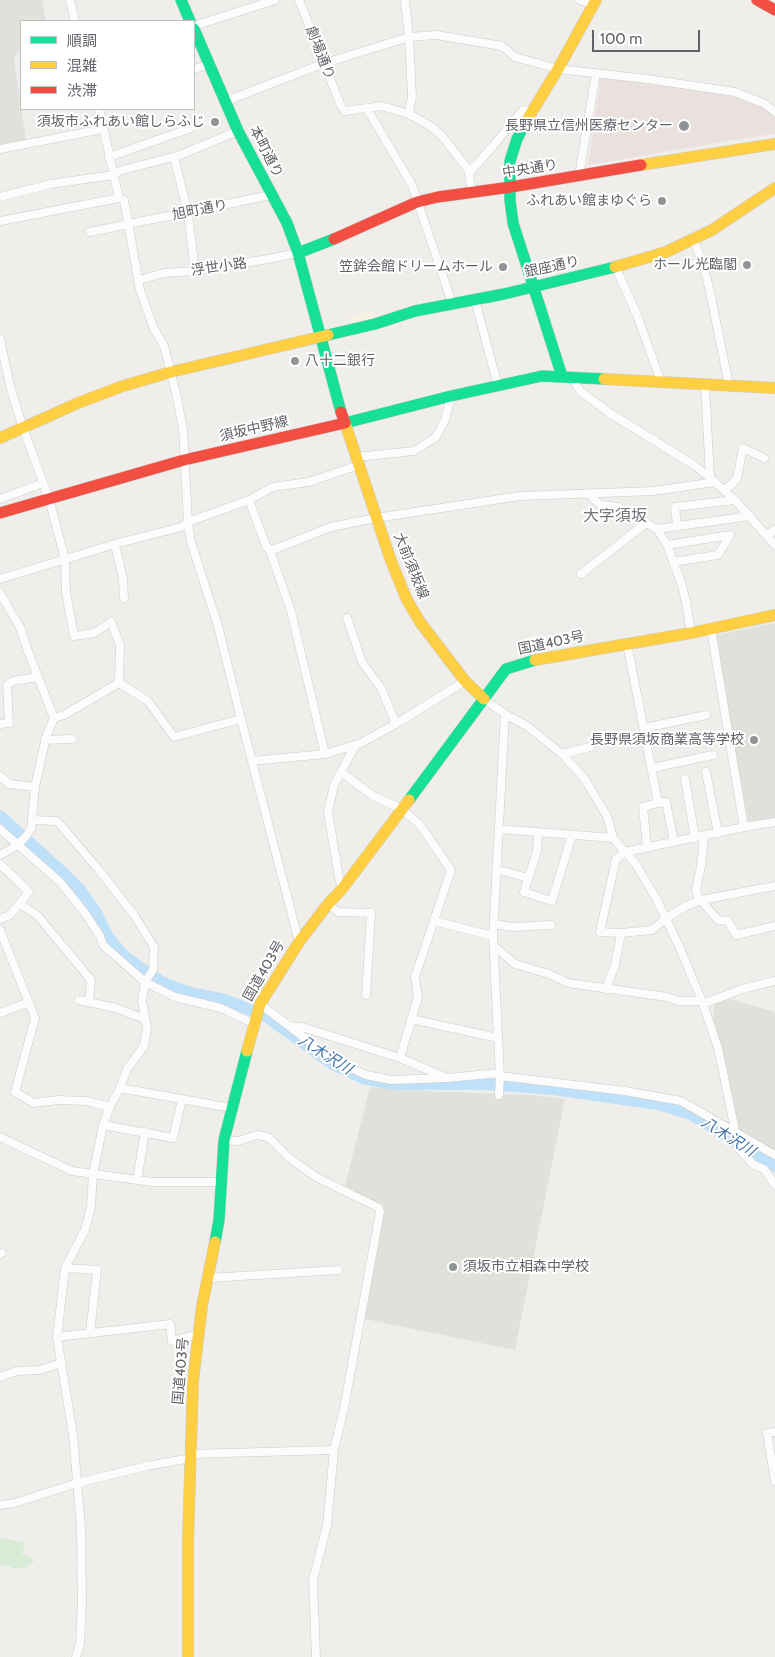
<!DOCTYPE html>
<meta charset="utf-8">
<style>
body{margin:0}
#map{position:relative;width:775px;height:1657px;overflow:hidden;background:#efeeea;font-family:Cabin,"Noto Sans JP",sans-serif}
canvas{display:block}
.legend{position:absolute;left:20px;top:20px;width:175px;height:90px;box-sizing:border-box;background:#fff;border:1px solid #bfc1c3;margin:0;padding:6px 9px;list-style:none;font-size:15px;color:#5f6368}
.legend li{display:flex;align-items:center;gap:10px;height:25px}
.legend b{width:25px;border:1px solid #bfc1c3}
.scale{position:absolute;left:592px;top:30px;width:108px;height:22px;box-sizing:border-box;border:2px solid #5f6368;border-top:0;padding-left:6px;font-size:15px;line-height:18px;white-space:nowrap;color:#5f6368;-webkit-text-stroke:4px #fff;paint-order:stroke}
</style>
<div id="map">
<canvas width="775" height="1657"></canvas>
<ul class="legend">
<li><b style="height:6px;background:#16e098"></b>順調</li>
<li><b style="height:6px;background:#ffcf43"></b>混雑</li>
<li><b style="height:6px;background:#f24e42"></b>渋滞</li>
</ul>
<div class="scale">100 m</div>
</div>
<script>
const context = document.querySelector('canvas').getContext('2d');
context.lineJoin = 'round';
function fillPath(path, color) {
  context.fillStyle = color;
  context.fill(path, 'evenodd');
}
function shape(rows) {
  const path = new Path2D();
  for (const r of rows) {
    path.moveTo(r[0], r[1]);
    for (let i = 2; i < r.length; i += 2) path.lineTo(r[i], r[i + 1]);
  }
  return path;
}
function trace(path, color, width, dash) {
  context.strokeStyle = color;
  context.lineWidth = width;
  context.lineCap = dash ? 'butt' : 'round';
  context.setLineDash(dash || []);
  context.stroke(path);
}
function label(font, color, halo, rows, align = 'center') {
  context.font = font + ' Cabin,"Noto Sans JP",sans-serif';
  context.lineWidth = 4;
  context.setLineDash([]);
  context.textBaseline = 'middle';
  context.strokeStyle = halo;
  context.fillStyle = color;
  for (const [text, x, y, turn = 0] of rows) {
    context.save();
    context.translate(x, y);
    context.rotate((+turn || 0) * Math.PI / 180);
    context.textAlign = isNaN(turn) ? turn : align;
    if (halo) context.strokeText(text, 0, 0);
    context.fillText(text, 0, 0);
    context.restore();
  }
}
const commercial = shape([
 [372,310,375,318,351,324,348,317]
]);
const education = shape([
 [0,0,42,0,46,21,21,21,21,51,18,52,14,59,26,140,0,145],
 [775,623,775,818,748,821,719,663,720,656,716,635],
 [725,998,775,1012,775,1151,738,1130,724,1058,713,1019,715,1004],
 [370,1087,399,1090,530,1095,565,1099,515,1350,365,1319,383,1215,379,1204,345,1186]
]);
const medical = shape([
 [601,77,732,96,770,110,775,117,775,134,745,138,588,165]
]);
const green = shape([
 [0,1537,25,1543,22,1554,35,1560,25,1568,11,1568,11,1566,0,1565]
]);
const river = shape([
 [0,816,63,873,80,890,96,913,108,937,124,956,142,969,163,983,190,993,225,1000,266,1016,333,1064,363,1078,393,1084,487,1084,553,1089,658,1104,691,1114,775,1166]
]);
const street = shape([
 [70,0,75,21],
 [299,0,341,106,345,111,382,106,409,114,432,127,442,136,470,172],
 [405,0,409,37,412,96,409,114],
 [580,0,593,5],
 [194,26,275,0],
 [194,69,210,64],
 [226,101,325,63,409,37,436,35,502,46,515,57,558,69,647,79,735,92,765,104,775,112],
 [366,107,412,185,452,303],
 [99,109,119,198,124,200,140,290,154,329,164,346,176,393,183,429,188,522,191,542,218,626,241,719,299,942],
 [0,149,103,129],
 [109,157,191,128],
 [174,157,188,213,195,271],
 [579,176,596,73],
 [472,192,469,175,470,172,493,146,523,110,531,112],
 [0,197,51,184,113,175,119,171,180,155,238,131],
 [0,221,119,198],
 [90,232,271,195],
 [693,240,702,260,709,287,729,385],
 [616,268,637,315,661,382],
 [139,280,164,273,195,271,268,259,298,253],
 [475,300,498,386],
 [0,339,10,386,23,428,49,499,65,559,66,592,74,636,94,633,111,622,120,645,119,683],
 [572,377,580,391,611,414,694,465,710,478,735,500,775,545],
 [705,384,710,478],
 [356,457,414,451,436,437,445,420,451,396],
 [725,490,737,479,743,448,764,458],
 [588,493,600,505,618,507,646,523],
 [0,499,43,483],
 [249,500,266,546,270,551,291,611,325,754],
 [677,525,675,507,735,500],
 [657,529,667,545,681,582,686,602,691,633],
 [767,536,775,530],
 [115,544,123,579,124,598],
 [667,545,730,535,718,555,673,562],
 [270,551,331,527,376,518,520,496,654,491,715,482],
 [581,574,646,523,657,529,750,516],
 [0,579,115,544,181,527,188,522,249,500,273,487,309,482,359,465],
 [0,593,21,629,26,646,54,718],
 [347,618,362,662,381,688,396,724],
 [711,629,744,827],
 [627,643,658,803,666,802,674,842],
 [484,699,505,714,527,726,562,754,584,778,607,816,613,838,635,863,656,898,679,946,702,1001,718,1048,739,1149,754,1165,764,1169,775,1185],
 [0,724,9,723,7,685,13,681,38,677],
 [644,728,706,715],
 [45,740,72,739],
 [562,754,590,747],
 [252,761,325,754,361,743,401,721,465,681],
 [652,768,713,755],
 [706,772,718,833],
 [0,776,9,784,35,787],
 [685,779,695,838],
 [775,822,744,827,625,852,616,859,600,932,621,933,652,930,665,919,686,906,701,900,775,886],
 [0,829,61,883,85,913,100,936,103,945,145,982,153,970,154,947,134,915,99,870,57,821,33,820],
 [499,829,613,838],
 [538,832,537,851,524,892,552,901,572,835],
 [704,836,701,867,696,889,698,897,718,920,728,921,736,935,775,926],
 [647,847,643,807,658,803],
 [0,855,18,845,27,835,31,829,35,787,46,737,54,718,64,715,119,683,148,701,174,737,241,719],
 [0,864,29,892,10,915,0,919],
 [496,869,528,878],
 [342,889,339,877,328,813,334,785,355,746],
 [20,904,37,915,91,980,89,1002],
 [328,904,338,912,371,913,366,995],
 [434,921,493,936],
 [495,924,513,927,551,925],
 [0,930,35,1018,15,1092,34,1103,58,1100,86,1101,110,1107],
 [494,946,515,964,549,974,568,983,667,997,678,1001,702,1001],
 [606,989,615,965,621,933],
 [79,1000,116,1008,145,1019],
 [260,1004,289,1026,302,1027,400,1058,418,997,415,977,451,870,420,825,402,809,373,796,341,772],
 [703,1004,742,989,775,981],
 [0,1013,29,1002],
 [411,1019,498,1038],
 [290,1027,334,1060,366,1075,391,1080,447,1078],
 [400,1058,447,1078,499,1073],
 [500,1076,625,1091,681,1101,775,1155],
 [120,1088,127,1069,144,1046,147,1028,142,1001,145,982,175,997,221,1008,254,1024],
 [499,1095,500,1076,493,936,505,714],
 [103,1125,173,1138,182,1099],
 [0,1137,72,1171,152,1182,222,1182],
 [224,1140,238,1141,257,1135,268,1137,288,1157,316,1177,379,1208,380,1212,344,1408,334,1450,327,1525,313,1580,316,1657],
 [137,1180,145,1132],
 [0,1254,2,1253],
 [65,1268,97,1270,90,1333],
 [208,1278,338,1270],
 [57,1337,170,1324,172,1341,198,1334],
 [0,1377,17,1371,39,1370,62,1363],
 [775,1432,767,1433,775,1481],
 [191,1454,334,1450],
 [0,1505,15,1503,77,1483,147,1466,191,1458],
 [76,1657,80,1644,82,1602,81,1527,73,1435,57,1337,65,1268,85,1230,91,1207,93,1174,103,1125,110,1107,120,1088,231,1108]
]);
const fast = shape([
 [181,0,190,21],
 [194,29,238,131,287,223,298,253,334,239],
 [527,120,517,139,510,161,510,200,513,223,562,376],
 [298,253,341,412],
 [328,335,375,324,415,311,504,294,615,267],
 [345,423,451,396,542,376,604,379],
 [409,800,506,669,535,660],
 [215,1242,219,1220,224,1140,247,1051]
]);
const slow = shape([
 [527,120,558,69,596,0],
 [641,165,775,144],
 [615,267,666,252,712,230,775,188],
 [604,379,775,388],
 [345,423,391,561,407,600,420,622,465,681,484,699],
 [0,438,78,403,123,386,171,372,328,335],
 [535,660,691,633,775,615],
 [247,1051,260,1004,299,942,328,904,342,889,409,800],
 [188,1657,188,1540,193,1381,202,1306,215,1242]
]);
const jam = shape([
 [757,0,775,10],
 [334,239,417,202,438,197,511,187,641,165],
 [0,513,184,460,345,423,341,412]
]);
const markers = [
 [215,122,5,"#919496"],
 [684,126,6,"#919496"],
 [662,201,5,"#919496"],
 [747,265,5,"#919496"],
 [503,267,5,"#919496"],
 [295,361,5,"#919496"],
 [754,740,5,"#919496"],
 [453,1267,5,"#919496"]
];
const streetNames = [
 ["劇場通り",320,53,69],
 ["本町通り",266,152,63],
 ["中央通り",530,169,-9],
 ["旭町通り",200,210,-11],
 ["浮世小路",219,267,-8],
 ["銀座通り",552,267,-12],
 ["須坂中野線",254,429,-13],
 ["大前須坂線",411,566,68],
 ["国道403号",551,643,-12],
 ["国道403号",264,971,-60],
 ["国道403号",181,1371,-85]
];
const poiNames = [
 ["須坂市ふれあい館しらふじ",205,122],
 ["長野県立信州医療センター",673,126],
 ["ふれあい館まゆぐら",652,201],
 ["ホール光臨閣",737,265],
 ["笠鉾会館ドリームホール",493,267],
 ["八十二銀行",305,361,"left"],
 ["長野県須坂商業高等学校",744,740],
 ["須坂市立相森中学校",463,1267,"left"]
];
const waterNames = [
 ["八木沢川",325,1055,32],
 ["八木沢川",728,1137,32]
];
const quarterNames = [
 ["大字須坂",615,516]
];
fillPath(commercial, '#f7f3e4');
fillPath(education, '#e2e0da');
fillPath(medical, '#eae0de');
fillPath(green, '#d8ebd6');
trace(river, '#bfe0f9', 12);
trace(street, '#cbcccc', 9);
trace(fast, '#cacacb', 12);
trace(slow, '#cacacb', 12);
trace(jam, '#cacacb', 12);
trace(street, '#fdfcfc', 8);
trace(fast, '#16e098', 11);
trace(slow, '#ffcf43', 11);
trace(jam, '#f24e42', 11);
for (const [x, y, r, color] of markers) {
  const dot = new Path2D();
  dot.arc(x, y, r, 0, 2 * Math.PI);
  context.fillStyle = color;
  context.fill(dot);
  trace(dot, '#fff', 2);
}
label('14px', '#5f6368', '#fff', streetNames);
label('14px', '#5f6368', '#fff', poiNames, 'right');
label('italic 15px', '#4174aa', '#fff', waterNames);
label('16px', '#70757a', '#fff', quarterNames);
</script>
